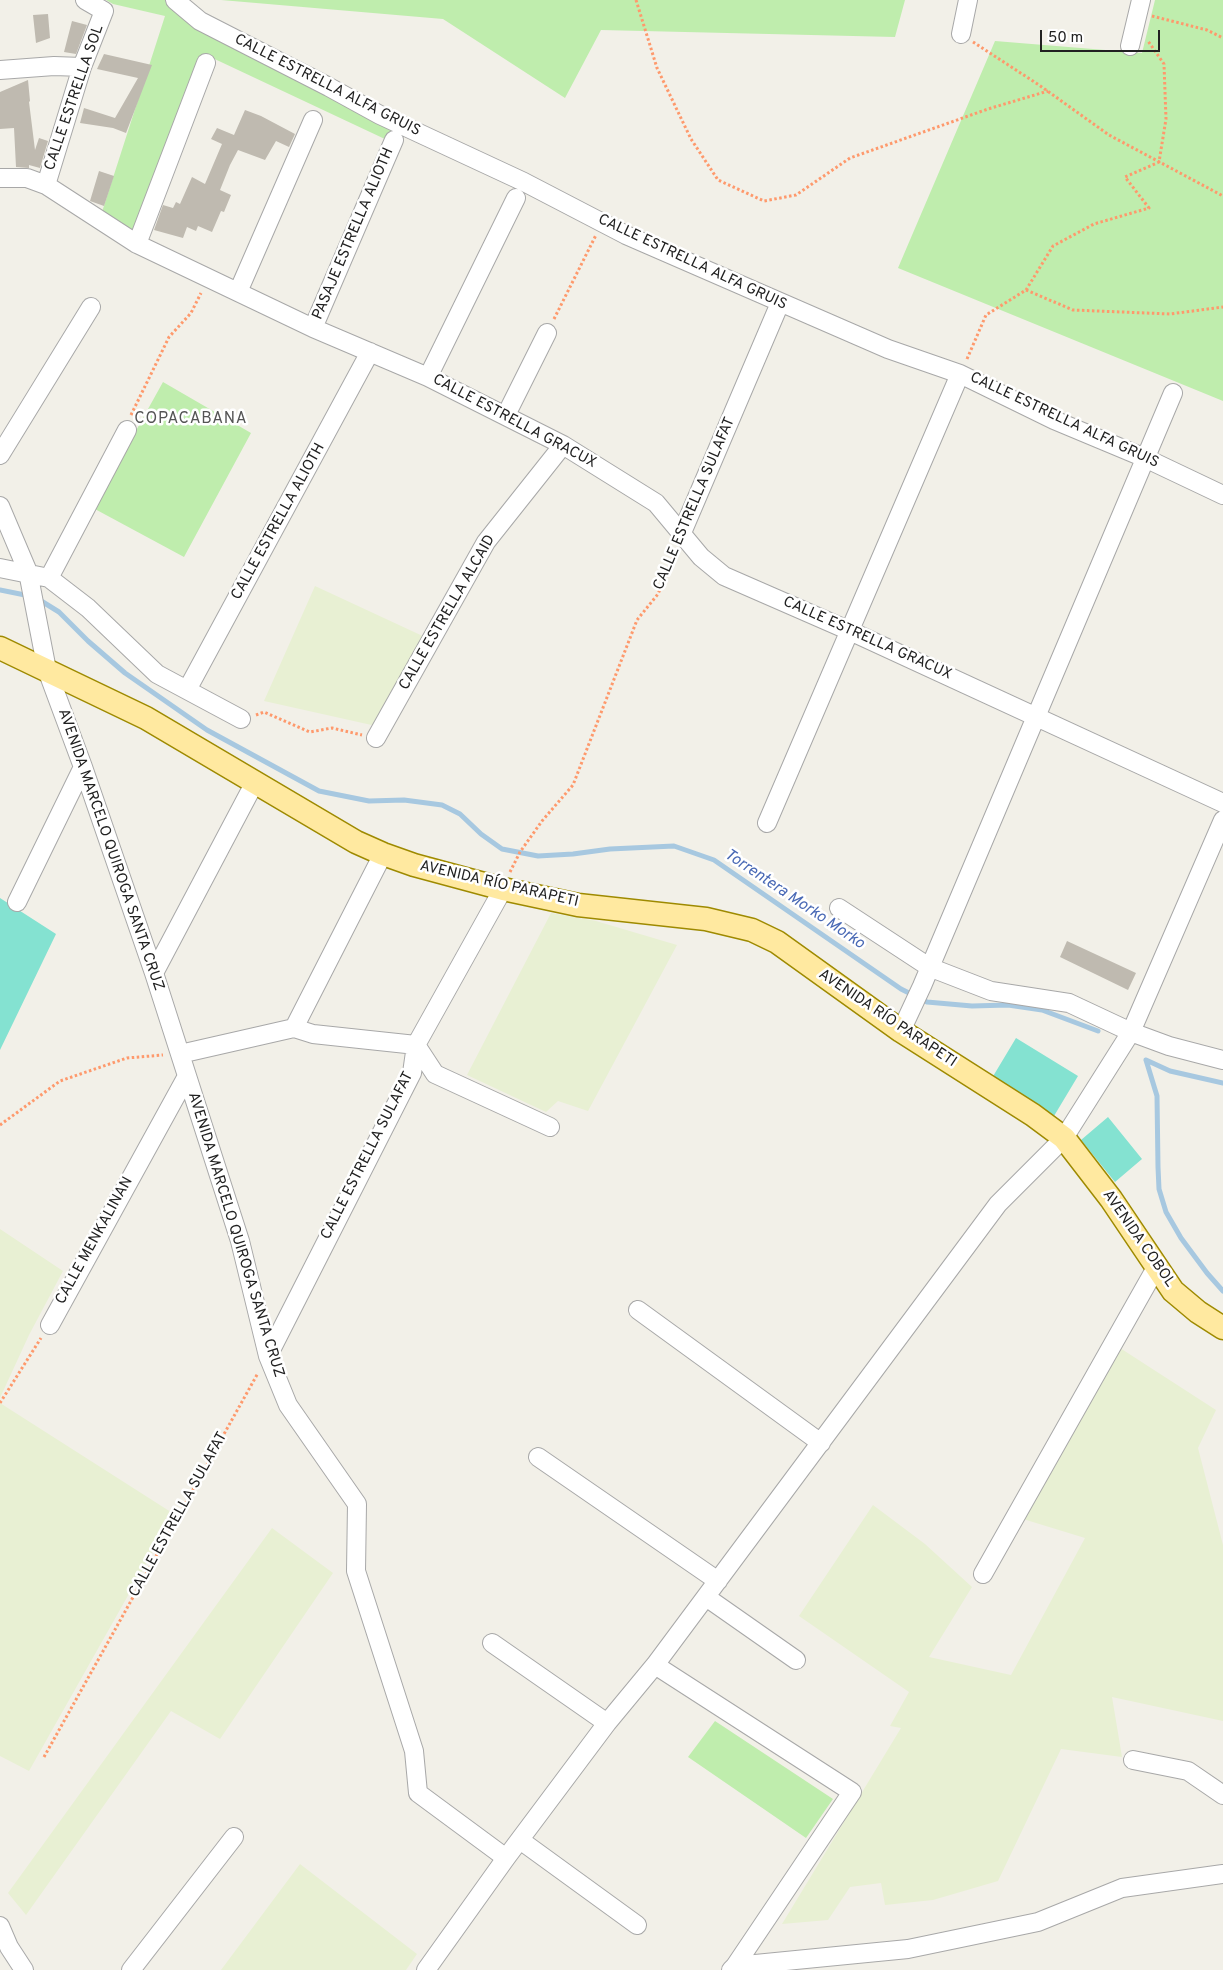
<!DOCTYPE html>
<meta charset="utf-8">
<style>
body{margin:0}
#map{position:relative;width:1223px;height:1970px;overflow:hidden;background:#f2f0e8;font-family:Overpass,sans-serif}
canvas{display:block}
.scale{position:absolute;left:1040px;top:30px;width:120px;height:22px;box-sizing:border-box;border:2px solid #212121;border-top:0;padding-left:6px;font-size:15px;line-height:18px;white-space:nowrap;color:#212121;-webkit-text-stroke:4px #fff;paint-order:stroke}
</style>
<div id="map">
<canvas width="1223" height="1970"></canvas>
<div class="scale">50 m</div>
</div>
<script>
const context = document.querySelector('canvas').getContext('2d');
context.lineJoin = 'round';
function fillPath(path, color) {
  context.fillStyle = color;
  context.fill(path, 'evenodd');
}
function shape(rows) {
  const path = new Path2D();
  for (const r of rows) {
    path.moveTo(r[0], r[1]);
    for (let i = 2; i < r.length; i += 2) path.lineTo(r[i], r[i + 1]);
  }
  return path;
}
function trace(path, color, width, dash) {
  context.strokeStyle = color;
  context.lineWidth = width;
  context.lineCap = dash ? 'butt' : 'round';
  context.setLineDash(dash || []);
  context.stroke(path);
}
function label(font, color, halo, rows, align = 'center') {
  context.font = font + ' Overpass,sans-serif';
  context.lineWidth = 5;
  context.setLineDash([]);
  context.textBaseline = 'middle';
  context.strokeStyle = halo;
  context.fillStyle = color;
  for (const [text, x, y, turn = 0] of rows) {
    context.save();
    context.translate(x, y);
    context.rotate((+turn || 0) * Math.PI / 180);
    context.textAlign = isNaN(turn) ? turn : align;
    if (halo) context.strokeText(text, 0, 0);
    context.fillText(text, 0, 0);
    context.restore();
  }
}
const farmland = shape([
 [315,586,427,638,376,726,264,701],
 [551,913,596,921,677,945,588,1111,558,1101,546,1112,467,1075],
 [0,1229,63,1271,29,1335,0,1398],
 [1120,1348,1216,1410,1198,1448,1223,1545,1223,1721,1112,1697,1122,1757,1061,1749,998,1881,933,1900,885,1905,881,1883,850,1887,828,1920,782,1924,901,1728,890,1726,909,1692,799,1616,873,1505,925,1544,972,1587,929,1657,1011,1675,1085,1538,1023,1519],
 [0,1403,174,1514,29,1771,0,1756],
 [272,1528,333,1573,220,1739,171,1711,26,1915,8,1893],
 [300,1864,417,1954,406,1970,221,1970]
]);
const grass = shape([
 [106,0,167,0,397,125,387,140,204,54,135,232,102,212,165,16,113,4],
 [221,0,905,0,895,37,601,30,565,98,443,19],
 [1155,0,1223,0,1223,401,898,268,995,41,1142,53],
 [163,382,251,433,184,557,93,508],
 [715,1721,833,1799,806,1838,688,1757]
]);
const pitch = shape([
 [0,898,56,934,0,1050],
 [1016,1038,1078,1076,1054,1116,992,1078],
 [1108,1117,1142,1159,1115,1182,1081,1140]
]);
const stream = shape([
 [0,590,30,596],
 [38,599,59,612,88,641,125,673,207,730,319,791,369,801,404,800,442,805,460,814,481,834,502,849,538,856,573,854,610,849,674,846,714,860,901,989,927,1002,972,1006,1008,1005,1042,1010,1098,1031],
 [1146,1060,1157,1096,1158,1167,1159,1189,1166,1212,1181,1238,1207,1273,1223,1291],
 [1146,1060,1170,1071,1223,1083]
]);
const building = shape([
 [48,14,50,38,36,43,33,15],
 [72,21,87,25,76,54,64,52],
 [104,54,152,65,126,133,113,128,80,123,84,108,115,118,138,78,97,69],
 [28,80,30,101,29,102,35,150,39,138,48,141,40,168,29,165,29,168,16,167,14,128,0,129,0,92],
 [245,110,261,116,295,134,289,147,276,141,265,160,238,150,230,165,220,190,231,195,224,212,221,211,212,232,198,226,196,231,187,227,183,238,154,230,163,205,173,208,176,202,180,204,192,177,205,184,222,144,211,139,217,128,234,135],
 [99,171,114,176,104,206,90,201],
 [1067,941,1136,973,1128,990,1060,957]
]);
const path = shape([
 [636,0,657,68,691,139,718,180,764,201,796,195,850,158,988,109,1048,91],
 [1152,16,1207,30,1223,38],
 [973,42,1039,85,1109,135,1223,196],
 [1026,290,1073,310,1170,314,1223,307],
 [554,319,596,235],
 [967,359,986,315,1026,290,1053,246,1094,224,1149,208,1125,177,1159,162,1166,119,1164,64,1148,41],
 [131,415,169,337,191,313,201,293],
 [256,715,264,712,310,732,332,728,362,735],
 [510,872,520,852,542,821,573,785,637,620,658,594,676,550],
 [0,1125,60,1081,127,1058,163,1055],
 [0,1403,41,1338],
 [44,1757,258,1373]
]);
const minor = shape([
 [175,0,200,21,329,87,380,115,524,182,626,235,888,349,960,374,1054,420,1145,458,1223,495],
 [961,34,968,0],
 [1130,46,1141,0],
 [0,70,54,66,82,67],
 [0,178,27,178,46,185,137,244,313,328,428,377,563,445,656,503,701,557,724,576,850,631,1223,803],
 [46,185,82,67,104,11,85,0],
 [137,244,206,63],
 [238,292,313,120],
 [313,328,394,140],
 [428,377,516,198],
 [506,415,547,333],
 [0,455,91,307],
 [0,506,28,572,47,670,83,767,154,973,240,1241,268,1356,288,1405,357,1504,356,1571,414,1751,418,1793,506,1858],
 [681,535,780,303],
 [0,568,49,578,88,608,157,674,241,719],
 [49,578,127,430],
 [187,690,370,352],
 [376,738,486,542,563,445],
 [767,823,960,374],
 [17,902,83,767],
 [839,908,929,967,991,991,1069,1003,1131,1032,1169,1046,1223,1060],
 [154,973,255,782],
 [294,1028,383,854],
 [901,1031,922,986,1173,393],
 [416,1045,435,1074,550,1127],
 [180,1054,294,1028,313,1034,416,1045],
 [638,1310,821,1443],
 [50,1325,187,1076],
 [268,1356,412,1073,416,1045,503,889],
 [538,1457,718,1581],
 [983,1574,1157,1266],
 [706,1597,796,1660],
 [492,1643,607,1723],
 [655,1665,852,1792,735,1966],
 [1133,1760,1188,1771,1223,1795],
 [520,1840,637,1925],
 [0,1926,9,1947,24,1970],
 [131,1970,234,1837],
 [426,1970,506,1858,607,1723,655,1665,998,1204,1064,1138,1131,1032,1223,820],
 [731,1970,735,1966,908,1949,1038,1922,1122,1888,1223,1874]
]);
const major = shape([
 [0,648,146,718,356,842,383,854,414,865,503,889,578,905,706,919,752,930,777,942,901,1031,1033,1115,1064,1138,1111,1199,1173,1291,1198,1312,1223,1328]
]);
const streetNames = [
 ["CALLE ESTRELLA ALFA GRUIS",327,86,27],
 ["CALLE ESTRELLA SOL",75,98,-71],
 ["PASAJE ESTRELLA ALIOTH",354,234,-67],
 ["CALLE ESTRELLA ALFA GRUIS",692,263,25],
 ["CALLE ESTRELLA ALFA GRUIS",1064,421,25],
 ["CALLE ESTRELLA GRACUX",514,422,28],
 ["CALLE ESTRELLA SULAFAT",695,504,-67],
 ["CALLE ESTRELLA ALIOTH",279,522,-61],
 ["CALLE ESTRELLA ALCAID",448,613,-60],
 ["CALLE ESTRELLA GRACUX",867,639,24],
 ["AVENIDA MARCELO QUIROGA SANTA CRUZ",110,850,71],
 ["AVENIDA RÍO PARAPETI",499,885,13],
 ["AVENIDA RÍO PARAPETI",887,1019,34],
 ["CALLE ESTRELLA SULAFAT",368,1156,-63],
 ["AVENIDA MARCELO QUIROGA SANTA CRUZ",235,1235,73],
 ["AVENIDA COBOL",1138,1239,55],
 ["CALLE MENKALINAN",95,1241,-61],
 ["CALLE ESTRELLA SULAFAT",179,1515,-61]
];
const neighbourhoodNames = [
 ["COPACABANA",191,420]
];
const waterNames = [
 ["Torrentera Morko Morko",794,900,34]
];
fillPath(farmland, '#e8f0d3');
fillPath(grass, '#bfedad');
fillPath(pitch, '#84e2d1');
trace(stream, '#a7c8e0', 5);
fillPath(building, '#bfbab0');
trace(minor, '#a8a8a8', 20);
trace(major, '#9e8a00', 25);
trace(path, '#fe996c', 3, [2.5, 2.5]);
trace(minor, '#fff', 18);
trace(major, '#ffe9a0', 22);
label('15px', '#212121', '#fff', streetNames);
context.letterSpacing = '1px';
label('16px', '#545454', '#fff', neighbourhoodNames);
context.letterSpacing = '0px';
label('italic 16px', '#4969b5', '#fff', waterNames);
</script>
